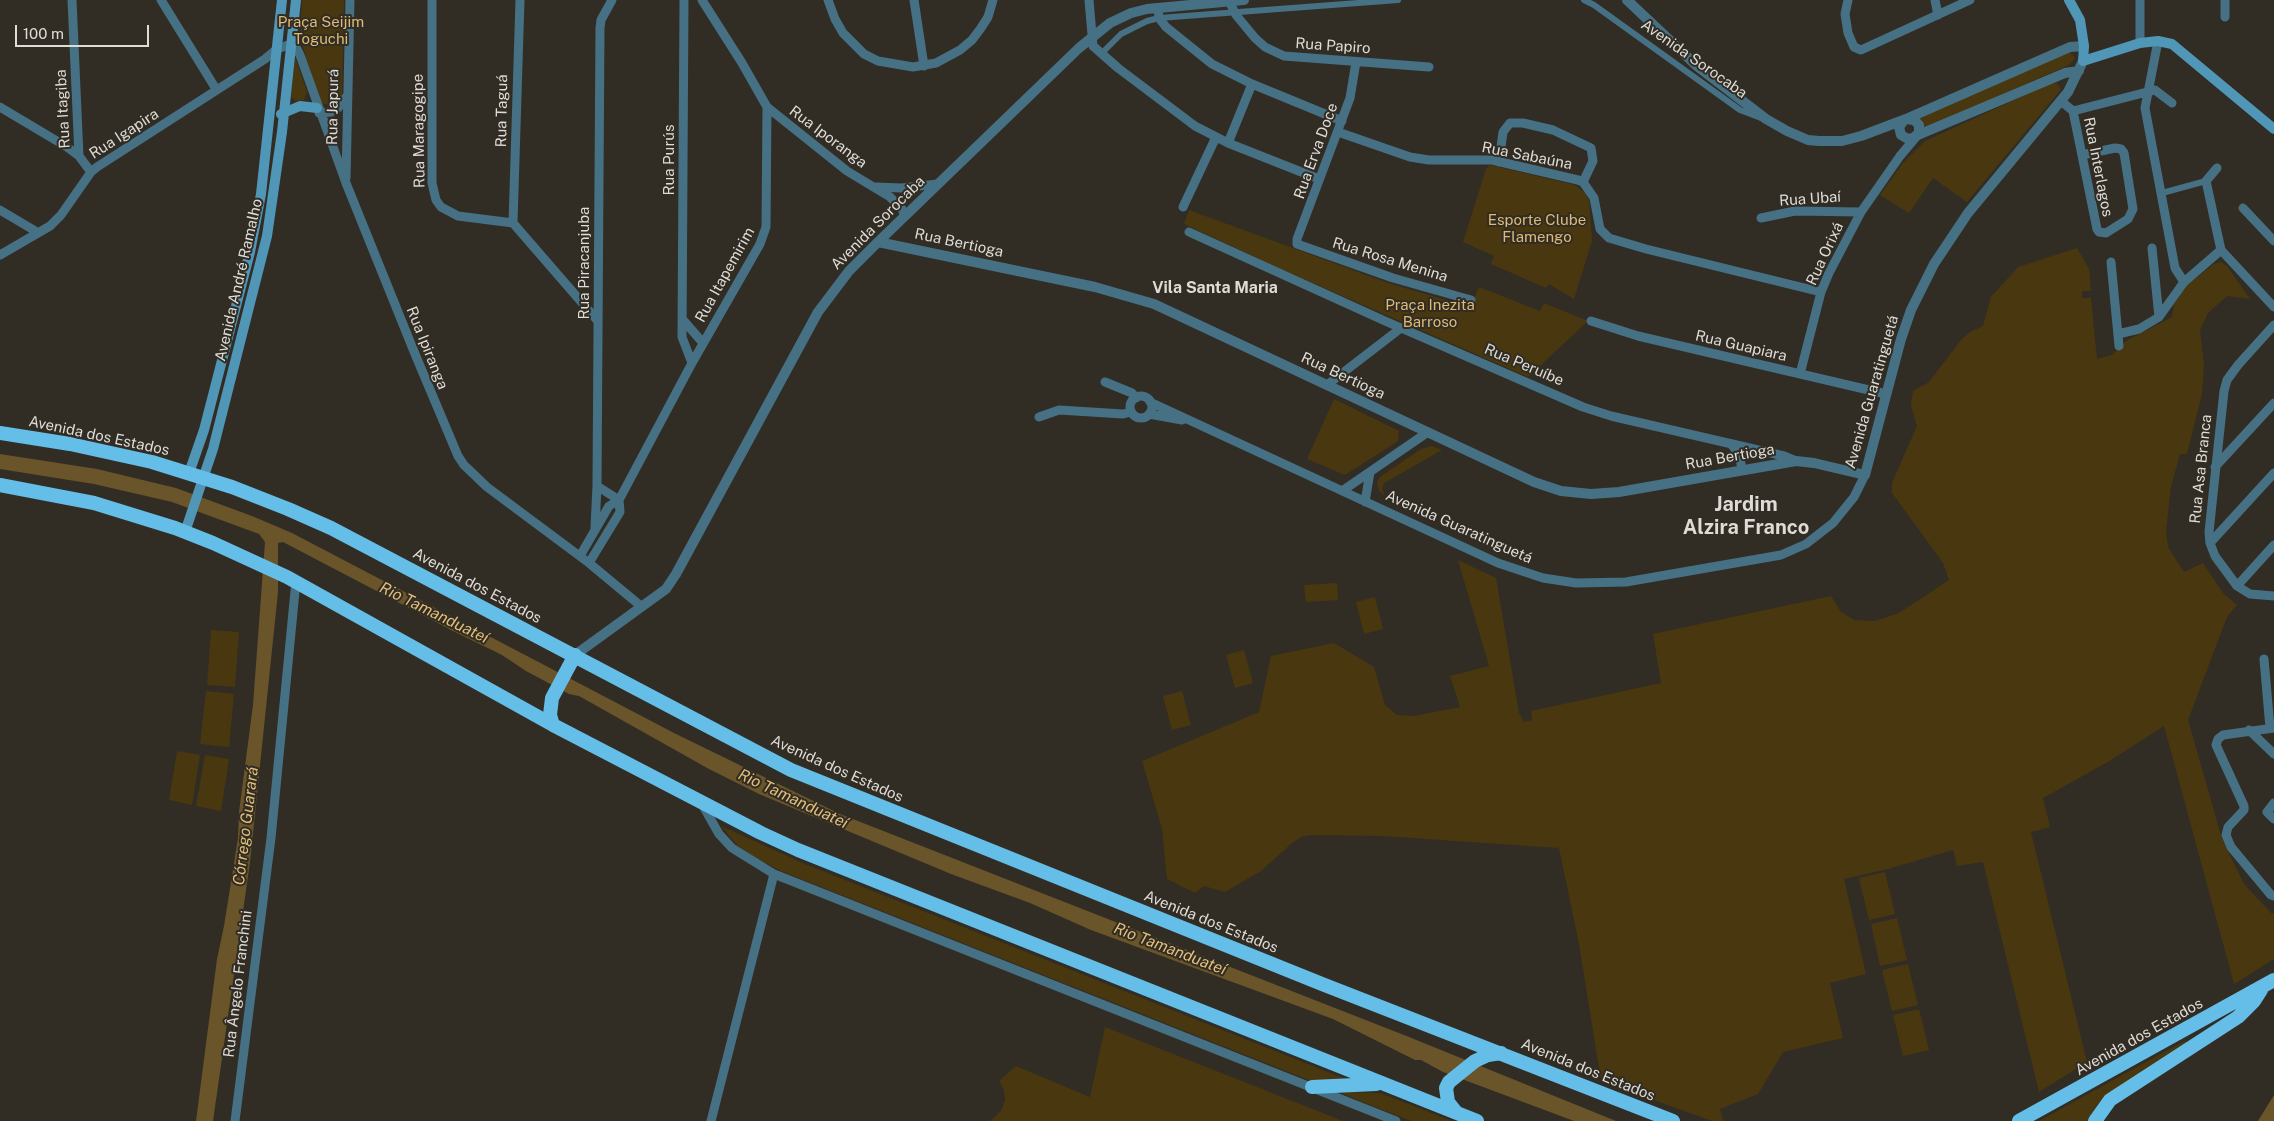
<!DOCTYPE html>
<meta charset="utf-8">
<style>
body{margin:0}
#map{position:relative;width:2274px;height:1121px;overflow:hidden;background:#312d25;font-family:"Public Sans",sans-serif}
canvas{display:block}
.scale{position:absolute;left:15px;top:25px;width:134px;height:22px;box-sizing:border-box;border:2px solid #dfdcd7;border-top:0;padding-left:6px;font-size:15px;line-height:18px;white-space:nowrap;color:#dfdcd7;-webkit-text-stroke:4px #312d25;paint-order:stroke}
</style>
<div id="map">
<canvas width="2274" height="1121"></canvas>
<div class="scale">100 m</div>
</div>
<script>
const context = document.querySelector('canvas').getContext('2d');
context.lineJoin = 'round';
function fillPath(path, color) {
  context.fillStyle = color;
  context.fill(path, 'evenodd');
}
function shape(rows) {
  const path = new Path2D();
  for (const r of rows) {
    if (r.length === 3) {
      path.moveTo(r[0] + r[2], r[1]);
      path.arc(r[0], r[1], r[2], 0, 2 * Math.PI);
      continue;
    }
    path.moveTo(r[0], r[1]);
    for (let i = 2; i < r.length; i += 2) path.lineTo(r[i], r[i + 1]);
  }
  return path;
}
function trace(path, color, width, dash) {
  context.strokeStyle = color;
  context.lineWidth = width;
  context.lineCap = dash ? 'butt' : 'round';
  context.setLineDash(dash || []);
  context.stroke(path);
}
function label(font, color, halo, rows, align = 'center') {
  context.font = font + ' "Public Sans",sans-serif';
  context.lineWidth = 4;
  context.setLineDash([]);
  context.textBaseline = 'middle';
  context.strokeStyle = halo;
  context.fillStyle = color;
  for (const [text, x, y, turn = 0] of rows) {
    context.save();
    context.translate(x, y);
    context.rotate((+turn || 0) * Math.PI / 180);
    context.textAlign = isNaN(turn) ? turn : align;
    if (halo) context.strokeText(text, 0, 0);
    context.fillText(text, 0, 0);
    context.restore();
  }
}
const green = shape([
 [302,0,344,0,342,96,338,102,332,105,323,104,319,99,300,37],
 [2070,52,2075,58,2069,65,1923,129,1919,118],
 [295,57,307,92,304,100,296,101,291,97],
 [2057,83,2061,89,2059,92,1967,202,1933,178,1909,213,1880,195,1902,164,1925,141,2049,84],
 [1490,165,1575,185,1585,193,1589,201,1592,241,1574,299,1549,284,1546,288,1491,264,1494,256,1463,242,1486,169],
 [1189,210,1388,283,1470,307,1479,287,1540,311,1544,303,1588,321,1528,377,1281,269,1184,224],
 [2077,248,2089,269,2091,291,2082,291,2082,298,2091,298,2097,359,2112,355,2126,341,2172,317,2174,304,2186,286,2214,264,2221,262,2227,266,2250,299,2227,296,2208,313,2200,330,2204,365,2202,394,2187,454,2180,454,2171,487,2166,530,2168,547,2184,572,2203,563,2223,593,2237,605,2227,617,2188,720,2222,839,2244,884,2271,913,2274,913,2274,959,2234,984,2164,726,2106,763,2043,798,2050,827,2031,832,2087,1062,2039,1092,1983,862,1957,866,1953,850,1888,869,1844,879,1866,974,1830,983,1843,1038,1783,1052,1758,1094,1720,1109,1723,1121,1712,1121,1601,1081,1579,944,1559,848,1382,836,1313,835,1303,836,1293,842,1261,871,1225,892,1204,886,1195,893,1167,879,1162,829,1142,761,1259,712,1271,656,1334,643,1374,667,1385,705,1397,715,1414,716,1460,707,1450,676,1489,666,1458,560,1496,578,1519,713,1524,722,1532,720,1531,711,1661,683,1653,634,1831,596,1841,612,1854,620,1875,621,1899,613,1949,580,1943,563,1892,493,1892,483,1917,426,1911,406,1913,391,1929,382,1961,340,1970,332,1983,326,1991,297,2018,267],
 [1334,399,1399,431,1398,441,1345,475,1307,459],
 [1432,446,1442,450,1384,483,1382,489,1385,496,1379,491,1377,483,1380,477,1421,449],
 [1337,583,1338,600,1306,602,1304,585],
 [1375,597,1383,629,1364,634,1356,602],
 [211,630,239,632,235,687,207,685],
 [1244,650,1253,683,1235,688,1226,655],
 [206,691,234,694,229,747,200,744],
 [1182,691,1191,725,1172,730,1163,696],
 [177,751,200,755,192,805,169,800],
 [205,755,229,759,221,811,196,806],
 [721,826,805,864,1348,1080,1318,1082,1306,1079,781,871,752,856,737,845],
 [1885,872,1895,914,1869,920,1859,878],
 [1897,918,1907,960,1880,966,1871,924],
 [1908,964,1918,1005,1892,1011,1882,970],
 [1919,1009,1929,1050,1903,1056,1893,1015],
 [1105,1027,1343,1121,990,1121,1001,1111,1005,1100,1004,1090,999,1081,1016,1066,1090,1097],
 [2184,1041,2188,1042,2108,1095,2097,1105,2087,1121,2039,1121],
 [1344,1092,1380,1093,1452,1121,1411,1121,1343,1094]
]);
const water = shape([
 [0,454,97,469,176,488,252,516,292,533,676,734,840,814,1409,1037,1616,1121,1574,1121,1443,1072,1421,1060,1415,1060,1333,1019,1091,930,1030,903,951,874,759,794,709,769,579,696,569,694,526,671,502,655,453,631,283,542,278,543,278,592,250,862,213,1121,196,1121,217,959,224,926,238,838,239,812,253,705,265,542,259,534,172,502,94,484,0,469],
 [2274,1095,2274,1121,2258,1121]
]);
const pedestrian = shape([
 [1584,0,1594,5,1740,110,1761,118],
 [1101,54,1121,34,1147,21,1159,18,1398,0],
 [2162,193,2206,181]
]);
const minor = shape([
 [72,0,79,156],
 [161,0,216,89],
 [432,0,432,183,436,200,441,207,458,216,513,223,597,320],
 [684,0,682,337,692,363],
 [828,0,835,19,843,33,864,54,878,61,913,67,936,63,960,50,972,40,981,28,988,17,993,0],
 [914,0,924,66],
 [1089,0,1093,46,1118,68,1195,126,1228,143,1319,179],
 [1848,0,1845,14,1848,33,1854,47,1861,50,1970,0],
 [1935,0,1938,15],
 [2140,0,2140,43],
 [1229,1,1236,15,1255,38,1265,47,1284,56,1429,67],
 [1158,8,1159,18,1166,27,1212,64,1252,84,1342,121],
 [2225,17,2225,0],
 [2158,41,2145,108,2175,268,2184,282],
 [1356,62,1350,98,1297,239,1297,244,1393,278,1471,300],
 [2061,101,2073,111,2155,90,2172,103],
 [0,107,67,147,79,156,91,172],
 [767,107,847,171,890,197,902,209,905,216],
 [2073,111,2097,229,2099,232,2106,233,2128,219,2133,209,2124,153,2121,149,2115,148,2082,155],
 [319,113,331,112,338,108,347,96],
 [1338,132,1410,157,1429,160,1492,160,1578,180,1583,182,1594,198,1600,229,1609,238,1646,249,1821,292],
 [1228,143,1252,84],
 [1499,162,1503,132,1510,123,1523,123,1553,130,1591,148,1593,161,1583,182],
 [2217,168,2206,181,2221,250,2274,307],
 [346,178,350,0],
 [876,187,901,188,938,184],
 [1183,207,1216,137],
 [2243,208,2274,241],
 [0,210,37,232],
 [1761,218,1795,211,1861,212],
 [513,223,520,0],
 [1189,232,1385,321,1583,407,1611,416,1784,456,1796,461],
 [2152,248,2159,317],
 [0,255,50,226,61,215,91,172,97,167,265,59,277,49,291,44,296,47,300,55,346,183,415,354,458,456,464,465,487,487,589,563,642,607],
 [2111,262,2119,346],
 [684,321,703,343],
 [1591,321,1638,336,1886,394],
 [2274,325,2238,365,2227,380,2224,391,2209,532,2210,543,2215,556,2237,586,2250,594,2274,596],
 [2118,334,2139,329,2159,317,2184,282,2221,250],
 [1800,374,1821,292,1829,273,1861,212,1900,156,1916,137],
 [1105,382,1132,393,1136,398],
 [1327,385,1401,328],
 [1141,407,11],
 [1150,402,1498,563,1543,578,1576,583,1626,582,1781,555,1806,544,1833,523,1854,497,1865,475],
 [1149,414,1182,420],
 [1039,417,1059,410,1123,414,1131,412],
 [1731,444,1739,454,1742,469],
 [2215,467,2274,403],
 [597,486,619,500],
 [1342,491,1428,432],
 [1365,502,1370,472],
 [595,527,597,486,600,28,601,20,612,0],
 [2210,543,2274,473],
 [580,556,609,506,619,500,692,363,760,244,766,227,767,107,742,63,702,0],
 [589,563,620,512,619,500],
 [2237,586,2274,545],
 [2264,659,2270,728],
 [2274,728,2223,735,2218,739,2216,745,2244,806,2244,810,2228,827,2226,835,2231,847,2271,895,2274,896],
 [2249,730,2274,754],
 [2274,803,2267,812,2274,819],
 [702,804,719,834,732,848,774,874,1396,1121],
 [235,1121,271,838,296,581],
 [711,1121,774,874]
]);
const tertiary = shape([
 [1627,0,1697,66,1766,119,1787,131,1808,140,1819,141,1842,141,1861,136,1906,119,2070,47,2084,46],
 [1904,120,1899,127,1901,135,1908,139,1913,138,1919,133,1919,125,1914,120,1906,119],
 [1918,135,2065,73,2079,71],
 [878,242,1095,287,1154,304,1534,482,1561,491,1591,494,1619,492,1796,461,1814,463,1865,475,1901,339,1911,310,1934,264,1968,213,2068,92,2083,61],
 [575,655,666,589,676,574,818,312,849,271,878,242,1079,48,1110,23,1131,13,1147,9,1244,0]
]);
const secondary = shape([
 [2069,0,2080,20,2084,46,2083,61,2140,43,2158,41,2172,44,2274,129],
 [281,114,300,106,317,108],
 [189,473,204,430,250,252,261,194,282,0],
 [185,532,213,449,267,236,282,132,296,0]
]);
const trunk = shape([
 [0,433,70,444,152,462,232,487,288,509,331,528,791,770,1322,984,1673,1121],
 [0,485,94,503,175,528,213,543,287,577,553,725,761,833,798,850,1477,1121],
 [553,725,550,715,552,698,575,655],
 [1312,1087,1376,1084],
 [1456,1112,1448,1102,1446,1088,1449,1082,1475,1061,1488,1055,1501,1053],
 [2019,1121,2274,980],
 [2095,1121,2110,1100,2238,1017,2254,1001,2261,990]
]);
const parkNames = [
 ["Praça Seijim",321,22],
 ["Toguchi",321,39],
 ["Esporte Clube",1537,220],
 ["Flamengo",1537,237],
 ["Praça Inezita",1430,305],
 ["Barroso",1430,322]
];
const streetNames = [
 ["Rua Papiro",1333,46,4],
 ["Avenida Sorocaba",1694,59,35],
 ["Rua Japurá",333,107,-89],
 ["Rua Itagiba",63,109,-93],
 ["Rua Taguá",502,111,-89],
 ["Rua Maragogipe",419,131,-91],
 ["Rua Igapira",124,134,-33],
 ["Rua Iporanga",828,137,37],
 ["Rua Erva Doce",1316,151,-70],
 ["Rua Sabaúna",1527,156,11],
 ["Rua Purús",669,160,-90],
 ["Rua Interlagos",2098,167,79],
 ["Rua Ubaí",1810,199,-4],
 ["Avenida Sorocaba",878,223,-45],
 ["Rua Bertioga",959,243,12],
 ["Rua Orixá",1825,254,-65],
 ["Rua Rosa Menina",1390,260,17],
 ["Rua Piracanjuba",584,263,-90],
 ["Rua Itapemirim",725,275,-61],
 ["Avenida André Ramalho",239,280,-77],
 ["Rua Guapiara",1741,346,13],
 ["Rua Ipiranga",427,348,68],
 ["Rua Peruíbe",1524,365,23],
 ["Rua Bertioga",1343,376,25],
 ["Avenida Guaratinguetá",1872,392,-74],
 ["Avenida dos Estados",99,436,12],
 ["Rua Bertioga",1730,457,-10],
 ["Rua Asa Branca",2201,469,-84],
 ["Avenida Guaratinguetá",1459,527,24],
 ["Avenida dos Estados",477,586,28],
 ["Avenida dos Estados",837,769,24],
 ["Avenida dos Estados",1211,922,22],
 ["Rua Ângelo Franchini",238,984,-83],
 ["Avenida dos Estados",2139,1037,-29],
 ["Avenida dos Estados",1588,1070,22]
];
const neighbourhoodNames = [
 ["Vila Santa Maria",1215,288]
];
const waterNames = [
 ["Rio Tamanduateí",434,613,26],
 ["Rio Tamanduateí",793,799,25],
 ["Córrego Guarará",246,826,-83],
 ["Rio Tamanduateí",1170,949,21]
];
const districtNames = [
 ["Jardim",1746,505],
 ["Alzira Franco",1746,528]
];
fillPath(green, '#49370f');
fillPath(water, '#6a5429');
trace(pedestrian, '#467185', 6);
trace(minor, '#467185', 9);
trace(tertiary, '#467185', 10);
trace(secondary, '#4f96b7', 10);
trace(trunk, '#64bee8', 14);
label('15px', '#deba75', '#312d25', parkNames);
label('15px', '#dfdcd7', '#312d25', streetNames);
label('bold 16px', '#dfdcd7', '#312d25', neighbourhoodNames);
label('italic 16px', '#e2be79', '#312d25', waterNames);
label('bold 20px', '#dfdcd7', '#312d25', districtNames);
</script>
